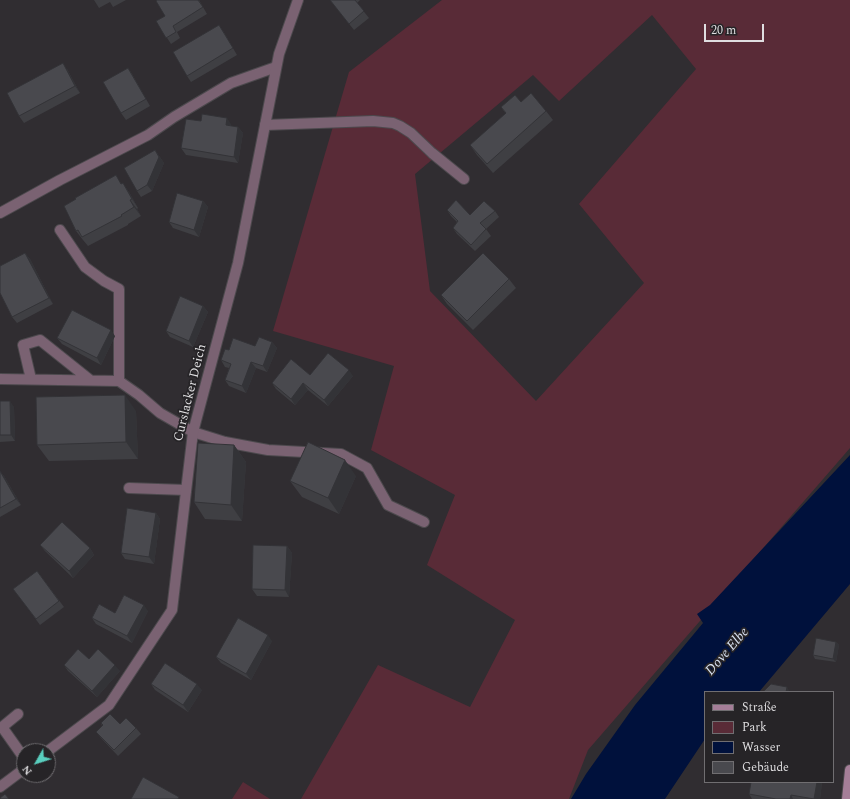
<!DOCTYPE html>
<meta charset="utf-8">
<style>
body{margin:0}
#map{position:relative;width:850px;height:799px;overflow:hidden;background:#302d31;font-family:Spectral,serif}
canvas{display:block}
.legend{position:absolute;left:704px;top:691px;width:130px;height:92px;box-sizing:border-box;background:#262427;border:1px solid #706e71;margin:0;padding:5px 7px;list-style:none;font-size:12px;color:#dfdee0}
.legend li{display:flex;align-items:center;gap:8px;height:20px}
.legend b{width:20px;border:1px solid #706e71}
.north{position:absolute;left:16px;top:743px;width:40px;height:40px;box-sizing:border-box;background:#262427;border:1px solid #706e71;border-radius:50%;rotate:231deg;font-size:11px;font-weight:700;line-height:16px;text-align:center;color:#dfdee0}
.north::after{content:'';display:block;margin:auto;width:14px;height:18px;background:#59cebe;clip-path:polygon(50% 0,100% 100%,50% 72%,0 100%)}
.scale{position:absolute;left:704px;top:24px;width:60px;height:18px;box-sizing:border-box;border:2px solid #dfdee0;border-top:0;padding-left:5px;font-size:12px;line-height:14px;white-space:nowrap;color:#dfdee0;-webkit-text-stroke:3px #262427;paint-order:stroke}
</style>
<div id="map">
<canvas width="850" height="799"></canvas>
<ul class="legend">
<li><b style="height:5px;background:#a57e98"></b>Straße</li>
<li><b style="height:11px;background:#592b37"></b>Park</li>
<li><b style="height:11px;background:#00113c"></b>Wasser</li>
<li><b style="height:11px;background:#49494e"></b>Gebäude</li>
</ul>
<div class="north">N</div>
<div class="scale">20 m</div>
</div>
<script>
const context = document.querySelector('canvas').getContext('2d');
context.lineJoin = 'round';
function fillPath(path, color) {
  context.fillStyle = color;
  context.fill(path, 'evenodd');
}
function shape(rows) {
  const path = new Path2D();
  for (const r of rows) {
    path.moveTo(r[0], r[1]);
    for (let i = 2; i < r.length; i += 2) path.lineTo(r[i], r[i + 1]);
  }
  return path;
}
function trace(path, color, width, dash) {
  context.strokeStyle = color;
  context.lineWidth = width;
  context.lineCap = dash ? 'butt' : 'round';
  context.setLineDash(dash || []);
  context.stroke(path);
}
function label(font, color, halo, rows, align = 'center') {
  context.font = font + ' Spectral,serif';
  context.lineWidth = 3.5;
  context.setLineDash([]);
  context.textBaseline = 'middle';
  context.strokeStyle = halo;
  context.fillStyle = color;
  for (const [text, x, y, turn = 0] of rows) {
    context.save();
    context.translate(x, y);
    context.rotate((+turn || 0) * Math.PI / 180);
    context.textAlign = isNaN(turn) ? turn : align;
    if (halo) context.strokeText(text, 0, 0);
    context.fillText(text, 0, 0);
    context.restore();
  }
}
const green = shape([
 [442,0,850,0,850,448,588,750,569,799,301,799,378,665,470,707,515,620,427,565,455,495,371,450,394,366,273,331,349,72],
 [652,15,696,69,579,204,644,283,536,401,430,291,415,174,533,75,559,101],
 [243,782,270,799,232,799]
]);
const water = shape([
 [850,455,850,584,759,692,705,692,705,739,665,799,571,799,586,774,635,705,703,623,697,614,710,605]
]);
const lane = shape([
 [265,125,373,121,393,123,400,126,411,133,432,153,464,179],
 [0,213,60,180,148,135,174,117,231,83,276,67],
 [60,230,85,267,104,281,119,289,119,381],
 [0,379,119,381,139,395,160,413,193,432,225,442,268,450,341,454,367,468,388,505,424,522],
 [31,379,23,345,40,340,90,380],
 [129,488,186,490],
 [18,714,2,727,24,758]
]);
const street = shape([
 [48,751,109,705,172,610,193,432,238,263,279,54,298,0],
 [0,787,24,769]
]);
const secondary = shape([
 [847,799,850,770]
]);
const wall = shape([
 [94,0,126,0,113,7,110,2,99,8],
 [199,0,207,14,177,32,180,38,171,44,156,21],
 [330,0,360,0,357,3,369,18,354,30],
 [223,31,237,55,191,82,187,76],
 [128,68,132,74,150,106,126,120,121,113],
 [67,69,80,93,24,123,19,116],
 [501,107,546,111,553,120,493,173,477,155,470,145,506,114],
 [201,121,231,124,231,126,238,127,243,133,238,163,186,155,181,148],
 [155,150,164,163,152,191,141,197,137,191],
 [122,183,129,192,138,208,137,209,141,216,128,224,128,225,88,246,83,240,76,231],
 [203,201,208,207,199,237,173,228,169,222],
 [447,210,470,215,495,211,499,217,486,229,491,236,475,251,457,234,453,228,457,222,451,216],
 [25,253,30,259,53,304,17,323,12,317],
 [509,279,516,288,473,330,447,304,441,295],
 [203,306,208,312,193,347,170,337,166,331],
 [115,336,101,365,62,344,57,338],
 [272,342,277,348,267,372,256,368,246,393,229,386,225,380,229,368,225,367,221,360,229,350,255,346],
 [310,375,353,376,328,406,308,390,295,405,276,389,272,383],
 [0,401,14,407,15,441,0,442],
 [136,411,138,459,49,461,37,445],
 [234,445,246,462,242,521,205,519,194,502],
 [0,471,4,476,21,505,0,517],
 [356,476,339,514,302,497,290,481],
 [156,513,160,519,154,564,125,559,121,553],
 [40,545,90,548,94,555,73,578,45,551],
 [287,546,292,553,289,597,257,596,252,589],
 [37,571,64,607,40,625,18,595],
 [148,611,132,643,96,624,92,618,115,613],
 [272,641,251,680,221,663,216,657],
 [836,642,839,645,836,662,815,659,813,655],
 [89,659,120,671,97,697,68,671,64,665],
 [151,684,202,690,188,712,155,690],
 [101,723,120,724,136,728,141,734,118,756,101,738,96,732,102,726],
 [822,782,820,799,752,799,749,794]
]);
const shadedWall = shape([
 [63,63,67,69,80,93,75,86],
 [227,118,231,124,230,131,226,125],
 [238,127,243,133,238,163,234,157],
 [155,150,164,163,152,191,147,185],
 [123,183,129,192,138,208,132,199],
 [130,200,137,209,141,216,134,207],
 [203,201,208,207,199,237,194,230],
 [25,253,30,259,53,304,49,298],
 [203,306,208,312,193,347,189,341],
 [111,330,115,336,101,365,97,358],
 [272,342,277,348,267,372,263,366],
 [251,362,256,368,246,393,242,386],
 [349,370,353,376,328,406,324,400],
 [303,383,308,390,295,405,291,399],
 [125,395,136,411,138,459,126,442],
 [10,401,14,407,15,441,11,435],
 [234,445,246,462,242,521,231,505],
 [345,460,356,476,339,514,328,498],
 [0,471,4,476,21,505,16,499],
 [156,513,160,519,154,564,149,557],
 [287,546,292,553,289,597,285,590],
 [90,548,94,555,73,578,69,571],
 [144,605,148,611,132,643,127,636],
 [268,635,272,641,251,680,246,674],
 [836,642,839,645,836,662,833,659],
 [115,665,120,671,97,697,92,691],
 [197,684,202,690,188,712,183,705],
 [787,687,790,692,786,692],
 [817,782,822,782,820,799,814,799],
 [791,795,793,799,790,799]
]);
const building = shape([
 [157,0,198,0,203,7,173,26,176,32,166,38,156,21,165,16,156,1,157,0],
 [330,0,355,0,364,11,349,24,330,0],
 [219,25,233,48,187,76,173,52,219,25],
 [63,63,75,86,19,116,7,93,63,63],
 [128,68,146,99,121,113,103,82,128,68],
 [531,93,546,111,487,164,470,145,506,113,501,107,515,95,521,102,531,93],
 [202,114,227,118,226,125,238,127,234,157,181,148,186,119,201,121,202,114],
 [155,150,159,157,147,185,137,191,124,168,155,150],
 [116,175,121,184,123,183,132,199,130,200,134,207,121,215,122,216,82,237,78,230,76,231,64,206,76,199,75,198,116,175],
 [177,193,203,201,194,230,169,222,177,193],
 [456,200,470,215,484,201,495,211,480,223,486,229,471,245,453,228,458,221,447,210,456,200],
 [25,253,49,298,12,317,0,293,0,266,25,253],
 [483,253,509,279,467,321,441,295,483,253],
 [180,296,203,306,189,341,166,331,180,296],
 [72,310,111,330,97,358,57,338,72,310],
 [259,337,272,342,263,366,251,362,242,386,225,380,231,364,221,360,225,349,229,350,233,338,255,346,259,337],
 [328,353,349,370,324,400,303,383,291,399,272,383,291,359,310,375,328,353],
 [125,395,126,442,37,445,36,397,125,395],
 [0,401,10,401,11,435,0,435,0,401],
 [308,442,345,460,328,498,290,481,308,442],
 [198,443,234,445,231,505,194,502,198,443],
 [0,471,16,499,0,508,0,471],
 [127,508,156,513,149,557,121,553,127,508],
 [62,522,90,548,69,571,40,545,62,522],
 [253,545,287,546,285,590,252,589,253,545],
 [37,571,59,601,36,619,13,589,37,571],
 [124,595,144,605,127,636,92,618,99,604,115,613,124,595],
 [238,618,268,635,246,674,216,657,238,618],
 [816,638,836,642,833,659,813,655,816,638],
 [78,649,89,659,98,649,115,665,92,691,64,665,78,649],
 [165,663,197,684,183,705,151,684,165,663],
 [771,684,787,687,786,692,763,692,771,684],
 [110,714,120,724,126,718,136,728,114,750,96,732,103,725,101,723,110,714],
 [143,777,179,797,178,799,131,799,143,777],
 [751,782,817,782,814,799,791,795,790,799,776,799,749,794,751,782],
 [5,794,9,799,0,799,0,798,5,794]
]);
const streetNames = [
 ["Curslacker Deich",191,393,-76]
];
const waterNames = [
 ["Dove Elbe",728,652,-49]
];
fillPath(green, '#592b37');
fillPath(water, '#00113c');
trace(lane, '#4c494d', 12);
trace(street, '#4c494d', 12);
trace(secondary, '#4c494d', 12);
trace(lane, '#7a6272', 10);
trace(street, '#7a6272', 10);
trace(secondary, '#a57e98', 10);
fillPath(wall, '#3f3f43');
fillPath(shadedWall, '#333337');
fillPath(building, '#49494e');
trace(building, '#333337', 1);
label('13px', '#dfdee0', '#262427', streetNames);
label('italic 14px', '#dae3f3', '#262427', waterNames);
</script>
